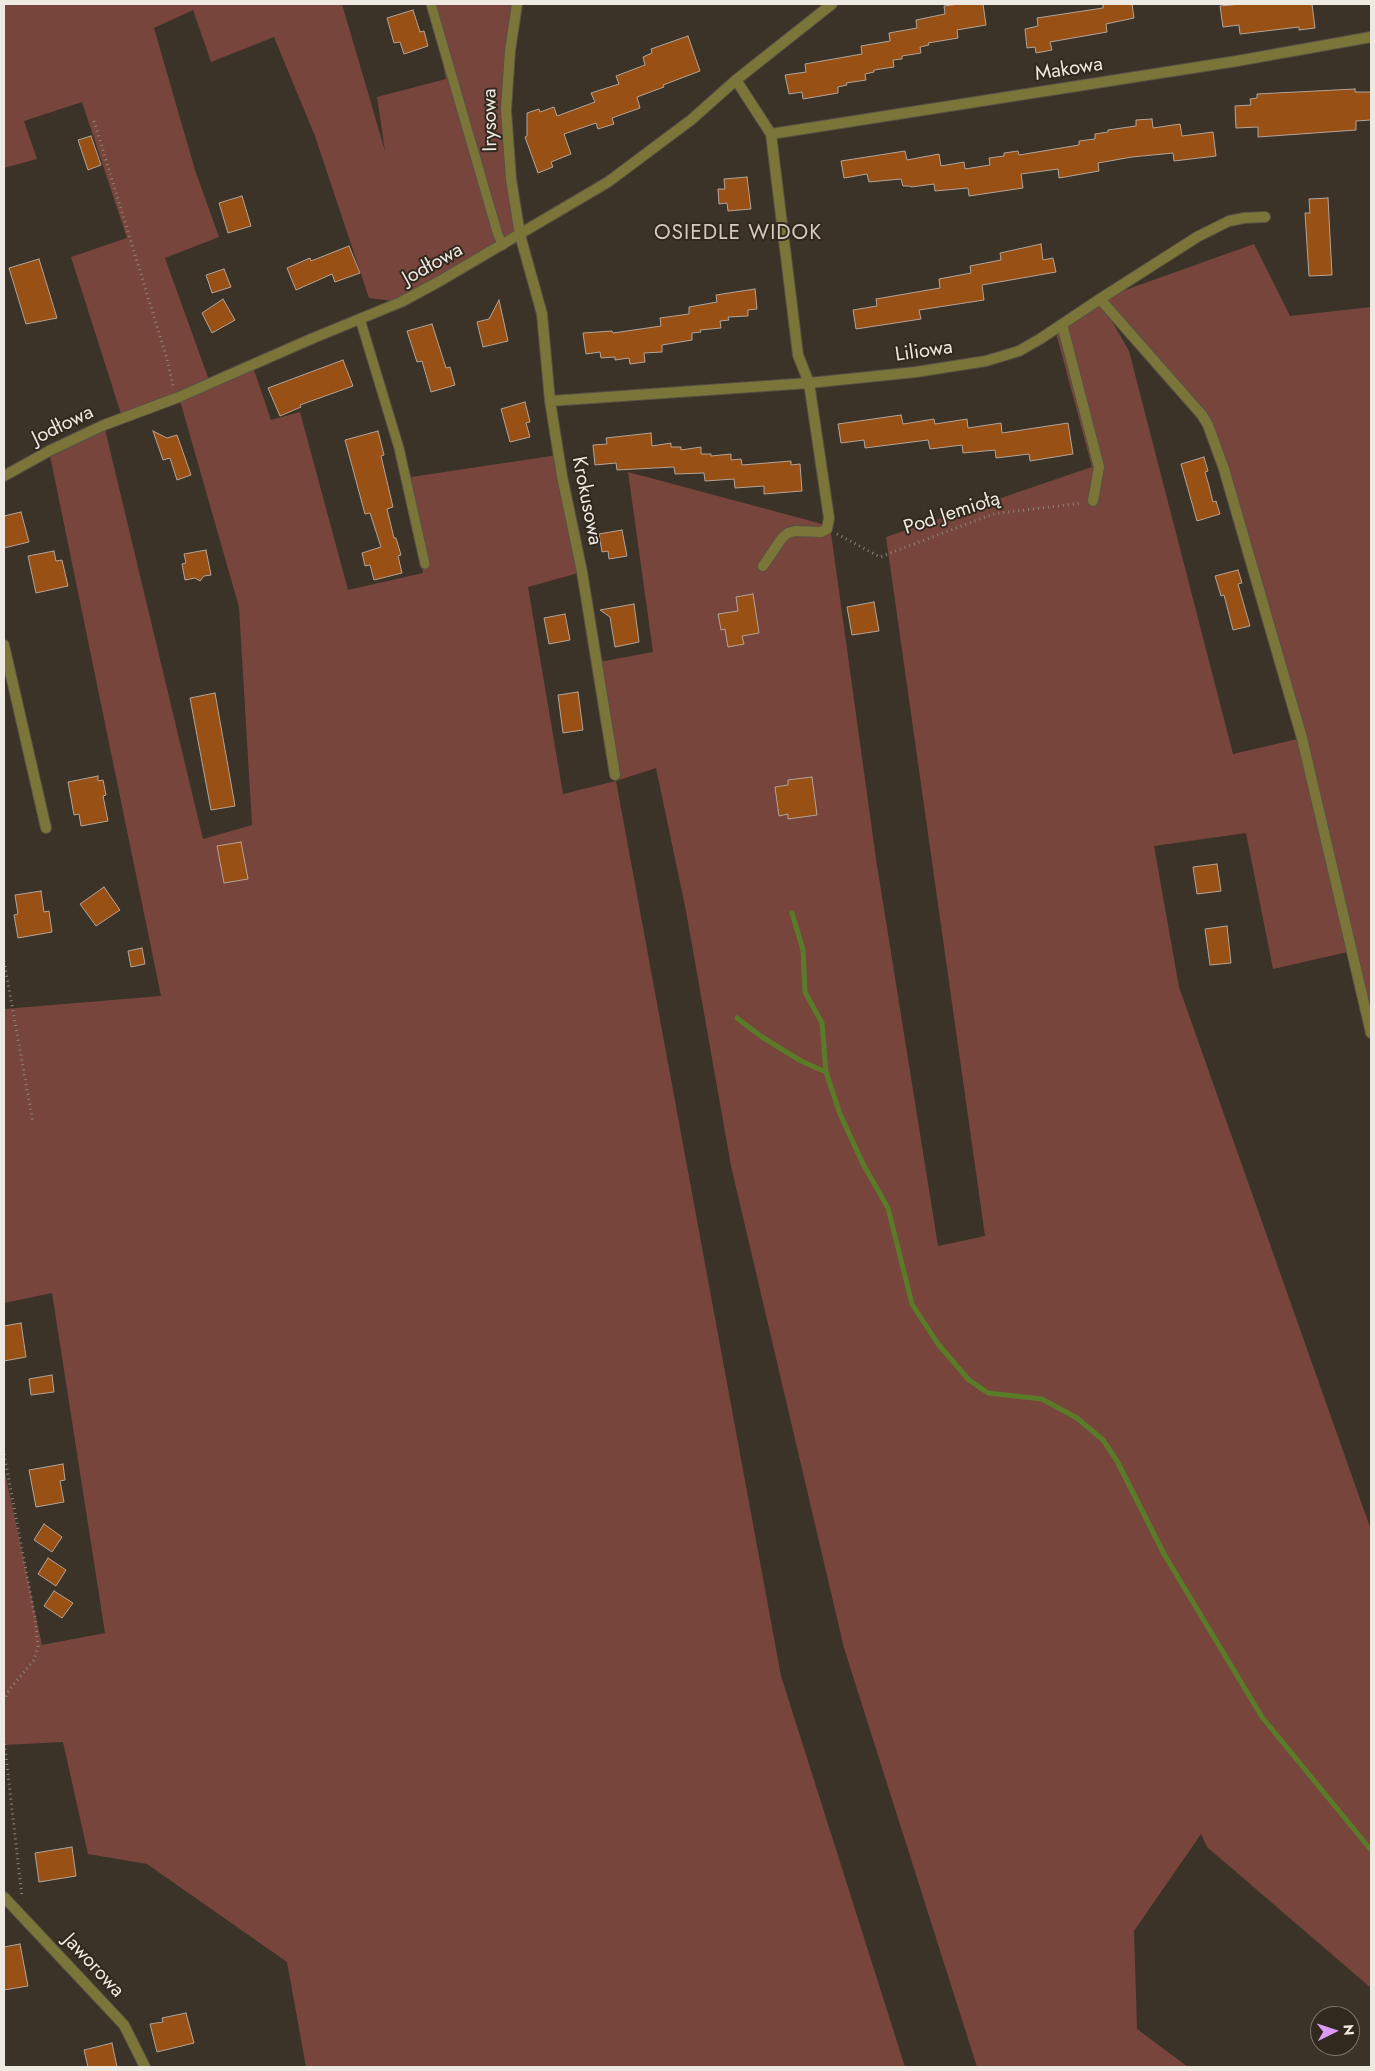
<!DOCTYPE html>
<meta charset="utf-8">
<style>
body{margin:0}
#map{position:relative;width:1375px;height:2071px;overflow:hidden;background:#3b3327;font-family:Jost,sans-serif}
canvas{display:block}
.frame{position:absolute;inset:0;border:5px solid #eee9e1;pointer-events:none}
.north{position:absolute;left:1310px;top:2006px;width:50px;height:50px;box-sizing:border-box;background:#31291e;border:1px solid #7d766c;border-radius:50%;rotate:86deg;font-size:14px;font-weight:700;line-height:20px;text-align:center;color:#eee9e1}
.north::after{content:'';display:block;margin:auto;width:18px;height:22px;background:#da9af6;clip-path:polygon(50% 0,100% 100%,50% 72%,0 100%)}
</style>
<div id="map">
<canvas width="1375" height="2071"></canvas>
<div class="frame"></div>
<div class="north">N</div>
</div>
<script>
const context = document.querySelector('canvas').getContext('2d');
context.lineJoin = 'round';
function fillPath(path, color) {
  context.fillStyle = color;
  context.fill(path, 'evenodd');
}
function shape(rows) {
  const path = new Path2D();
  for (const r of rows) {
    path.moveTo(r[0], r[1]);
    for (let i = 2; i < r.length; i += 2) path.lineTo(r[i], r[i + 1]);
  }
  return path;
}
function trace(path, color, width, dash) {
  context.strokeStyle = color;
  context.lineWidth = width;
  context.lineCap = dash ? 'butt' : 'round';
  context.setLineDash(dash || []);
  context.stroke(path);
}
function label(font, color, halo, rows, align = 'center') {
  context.font = font + ' Jost,sans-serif';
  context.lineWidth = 4;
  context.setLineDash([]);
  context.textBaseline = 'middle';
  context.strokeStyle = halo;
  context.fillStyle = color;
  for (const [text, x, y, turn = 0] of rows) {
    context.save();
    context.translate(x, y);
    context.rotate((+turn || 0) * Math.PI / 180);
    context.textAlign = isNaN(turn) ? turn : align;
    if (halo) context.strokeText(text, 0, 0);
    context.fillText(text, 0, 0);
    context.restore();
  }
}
const green = shape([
 [4,4,342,4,385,151,377,97,446,79,430,4,517,4,506,110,520,235,401,302,369,298,315,136,274,37,211,62,193,10,154,28,195,170,219,237,165,258,210,383,252,364,271,420,300,412,348,590,423,573,411,477,558,455,582,572,528,587,563,794,616,781,599,662,653,652,628,472,830,526,876,859,938,1246,985,1236,886,537,1092,467,1055,329,1100,299,1254,244,1290,316,1371,307,1371,1033,1352,951,1273,969,1246,833,1154,846,1179,987,1371,1530,1371,1988,1207,1847,1201,1834,1134,1931,1137,2029,1188,2067,977,2067,844,1648,731,1166,686,911,656,768,616,781,781,1676,905,2067,306,2067,287,1962,147,1864,88,1854,63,1742,4,1745,4,1468,42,1645,105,1633,52,1293,4,1303,4,1009,161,996,49,451,104,425,203,839,252,825,239,607,179,397,122,417,71,257,127,238,82,102,24,121,37,159,4,168],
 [1101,302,1208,425,1302,738,1233,754,1129,351]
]);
const stream = shape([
 [792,913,803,950,805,992,822,1023,826,1072,840,1114,863,1164,888,1208,912,1304,938,1344,969,1380,988,1393,1042,1399,1077,1418,1103,1440,1117,1461,1164,1554,1262,1717,1371,1850],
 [737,1018,762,1037,801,1061,826,1072]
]);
const building = shape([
 [959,4,983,4,986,25,957,30,958,38,928,43,929,45,920,47,921,53,902,56,902,59,893,60,894,67,874,70,874,72,865,74,866,80,846,83,847,85,838,87,838,93,803,99,802,92,789,94,785,75,806,72,805,64,862,54,861,46,890,41,889,33,917,28,916,20,945,14,944,6,959,4],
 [1103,4,1132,4,1134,18,1106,24,1107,32,1050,42,1052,50,1036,53,1035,47,1027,48,1025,29,1038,26,1037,18,1103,8,1103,4],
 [1242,4,1312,4,1315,28,1299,30,1299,27,1240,34,1239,25,1223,27,1220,6,1242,4],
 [413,10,420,32,424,31,428,46,404,54,400,42,394,43,387,18,413,10],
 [688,36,700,71,663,85,664,87,637,97,640,108,612,118,614,124,598,129,596,123,564,134,571,154,551,162,553,167,538,173,525,137,527,136,527,113,539,109,540,112,554,107,557,116,595,102,591,93,619,84,616,76,645,65,643,57,652,53,651,49,688,36],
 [1355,89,1355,92,1371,92,1371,120,1356,121,1356,130,1258,137,1258,127,1236,128,1235,106,1251,105,1250,99,1257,98,1257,94,1355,89],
 [1152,119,1153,128,1180,124,1182,136,1213,132,1216,156,1174,161,1173,153,1132,157,1098,163,1099,171,1059,178,1058,169,1021,174,1023,188,969,196,968,188,935,191,934,184,911,187,910,186,903,186,901,179,869,182,867,174,844,178,841,161,905,151,907,160,939,154,941,166,964,162,965,169,990,165,989,158,1004,156,1004,153,1018,151,1019,155,1079,145,1079,141,1095,139,1095,134,1108,132,1108,130,1136,126,1136,120,1152,119],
 [91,136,101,165,88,170,78,140,91,136],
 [747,177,751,209,728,211,727,203,719,204,718,189,725,189,724,179,747,177],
 [242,196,251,226,228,233,219,203,242,196],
 [1328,198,1332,275,1309,276,1305,213,1310,213,1309,199,1328,198],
 [1041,244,1043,260,1053,258,1056,272,982,285,984,300,919,310,921,319,856,329,853,310,877,306,876,299,940,288,939,279,971,273,970,266,1001,260,1000,253,1041,244],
 [349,246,360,273,335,282,332,274,296,290,287,268,310,258,311,261,349,246],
 [39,259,57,318,26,324,9,268,39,259],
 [224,269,231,287,212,293,206,275,224,269],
 [755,289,757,309,748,310,748,316,728,317,729,320,720,321,721,328,700,330,701,332,692,333,692,340,662,345,662,352,644,353,645,362,630,364,629,358,615,360,615,357,601,358,600,352,586,354,583,333,612,331,613,333,661,326,660,318,689,314,689,307,717,302,716,295,755,289],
 [223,299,235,320,212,333,202,313,223,299],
 [499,300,508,341,483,347,477,322,489,319,499,300],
 [432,324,446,368,450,367,455,385,431,392,422,361,417,362,407,331,432,324],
 [343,360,353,386,300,405,301,407,280,416,268,388,343,360],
 [525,402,530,422,526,423,530,437,510,442,501,409,525,402],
 [901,415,903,424,934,419,935,424,967,419,968,428,1001,423,1002,433,1068,423,1073,454,1030,461,1029,454,996,458,995,450,963,453,962,445,930,449,928,440,865,448,864,440,841,443,838,424,901,415],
 [153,431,167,438,177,435,191,475,177,480,170,458,163,460,153,431],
 [378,431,384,455,381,456,393,507,387,509,394,538,396,538,401,555,398,556,402,573,374,580,370,565,365,566,362,553,381,547,370,513,365,514,345,440,378,431],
 [651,433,652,446,671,443,671,447,681,447,681,450,701,447,701,454,711,454,711,456,731,454,731,460,741,459,742,465,791,461,791,465,800,464,802,491,764,494,764,486,735,488,734,479,705,481,704,473,675,474,674,467,617,470,616,463,595,465,593,445,607,444,606,438,651,433],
 [1204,457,1208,471,1205,472,1209,486,1213,502,1216,501,1220,514,1197,521,1181,464,1204,457],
 [21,512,29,542,4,548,4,516,21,512],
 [622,530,627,556,609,559,608,551,602,552,599,534,622,530],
 [206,550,211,575,204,576,200,581,195,578,185,580,182,564,186,563,184,554,206,550],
 [54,551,56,561,62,560,68,586,36,593,28,556,54,551],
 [1238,570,1242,583,1238,584,1250,626,1233,630,1224,595,1221,596,1215,576,1238,570],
 [753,594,759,633,742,636,744,644,728,647,725,629,721,630,718,614,738,611,736,597,753,594],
 [874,602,879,631,852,635,847,607,874,602],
 [634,604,639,642,615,647,610,617,600,610,634,604],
 [565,614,570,640,549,644,544,618,565,614],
 [578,692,583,730,563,733,558,695,578,692],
 [215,693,235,806,211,810,190,698,215,693],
 [98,776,98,781,103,780,106,795,103,796,108,821,81,826,79,814,74,815,68,782,98,776],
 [812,777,817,815,788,819,788,814,779,816,775,787,788,785,788,780,812,777],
 [241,842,248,879,224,883,217,846,241,842],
 [1217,864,1221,891,1197,894,1193,867,1217,864],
 [104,887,120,910,96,926,80,904,104,887],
 [41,891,44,912,49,911,52,932,18,938,14,915,18,914,15,895,41,891],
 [1227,926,1231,963,1210,965,1205,929,1227,926],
 [142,948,145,964,131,967,128,951,142,948],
 [21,1323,26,1357,4,1361,4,1326,21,1323],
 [52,1375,54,1392,31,1395,29,1379,52,1375],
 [63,1464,65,1480,60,1481,64,1502,36,1507,29,1470,63,1464],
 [44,1524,62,1537,52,1552,34,1540,44,1524],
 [48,1558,66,1570,56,1586,38,1574,48,1558],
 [54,1591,73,1603,62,1618,44,1606,54,1591],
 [72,1847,76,1876,39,1882,35,1853,72,1847],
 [20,1944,28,1986,4,1990,4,1947,20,1944],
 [186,2013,194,2043,157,2052,150,2024,163,2022,162,2018,186,2013],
 [112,2043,117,2067,88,2067,84,2050,112,2043]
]);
const path = shape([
 [94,121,167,359,173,386],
 [837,534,880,557,993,514,1082,503],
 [4,961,33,1123],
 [4,1454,35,1618,38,1646,34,1660,9,1690,4,1700],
 [4,1739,22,1897]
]);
const service = shape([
 [431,4,498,235,503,245],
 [360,319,399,448,425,564]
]);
const minor = shape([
 [517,4,510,51,506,110,511,179,520,235,542,314,550,401,562,476,582,572,615,775],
 [736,80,771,134,798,355,809,383,829,518,827,529,821,532,795,531,788,533,782,538,763,566],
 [771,134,1237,61,1371,37],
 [1100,299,1202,415,1208,425,1224,469,1302,738,1371,1033],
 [1062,324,1099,467,1093,501],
 [550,401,809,383,916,372,986,361,1019,351,1040,339,1100,299,1197,237,1229,221,1244,218,1265,217],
 [4,645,46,828],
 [4,1897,124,2025,145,2067]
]);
const tertiary = shape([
 [4,476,49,451,104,425,179,397,311,339,401,302,438,282,608,182,691,120,736,80,832,4]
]);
const streetNames = [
 ["Makowa",1069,70,-9],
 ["Irysowa",491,120,-91],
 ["Jodłowa",433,265,-29],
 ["Liliowa",924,352,-8],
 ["Jodłowa",63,426,-26],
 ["Krokusowa",586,501,79],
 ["Pod Jemiołą",952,514,-18],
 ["Jaworowa",93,1966,47]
];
const neighbourhoodNames = [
 ["OSIEDLE WIDOK",738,234]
];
fillPath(green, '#78453d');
trace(stream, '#5a7b27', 5);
fillPath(building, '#985015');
trace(building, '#b3a49a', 1);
trace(service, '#585045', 11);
trace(minor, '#585045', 12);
trace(tertiary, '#585045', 12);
trace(path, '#8c857b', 3, [1, 4]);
trace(service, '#7b753a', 9);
trace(minor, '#7b753a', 10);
trace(tertiary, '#7b753a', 10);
label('20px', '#eee9e1', '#31291e', streetNames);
context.letterSpacing = '1px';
label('21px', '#d5ccbd', '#31291e', neighbourhoodNames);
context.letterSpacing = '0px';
</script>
